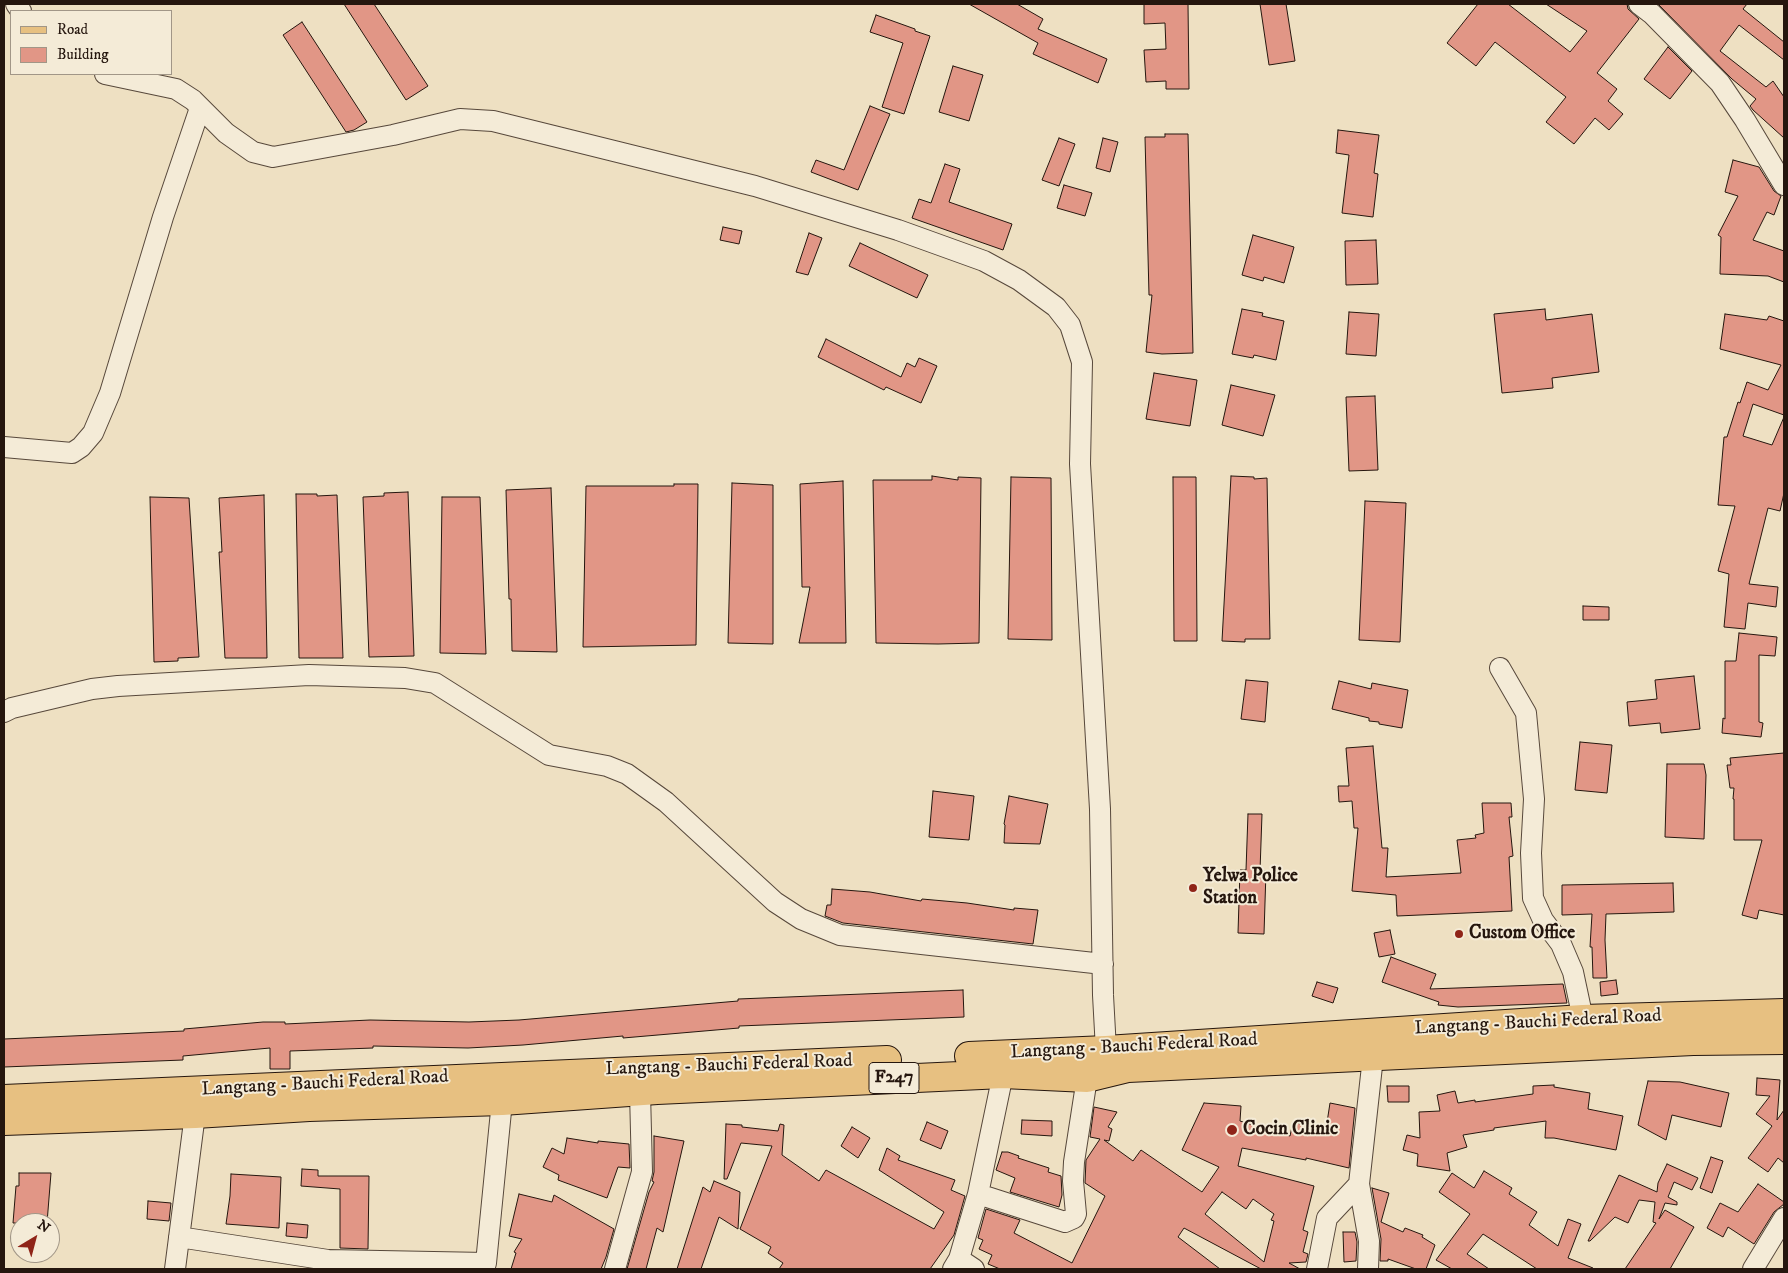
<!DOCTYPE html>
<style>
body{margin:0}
#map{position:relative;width:1788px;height:1273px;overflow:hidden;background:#eee0c2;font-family:"IM FELL DW Pica",serif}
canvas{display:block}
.frame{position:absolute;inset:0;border:5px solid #25160e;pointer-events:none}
.legend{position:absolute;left:10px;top:10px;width:162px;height:65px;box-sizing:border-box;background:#f4ebd7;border:1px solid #a19687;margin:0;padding:6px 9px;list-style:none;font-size:15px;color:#25160e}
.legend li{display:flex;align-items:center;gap:10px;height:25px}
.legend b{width:25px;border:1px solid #a19687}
.north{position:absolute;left:10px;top:1213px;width:50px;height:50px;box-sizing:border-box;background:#f4ebd7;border:1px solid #a19687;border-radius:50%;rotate:37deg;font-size:14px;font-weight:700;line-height:20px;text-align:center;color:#25160e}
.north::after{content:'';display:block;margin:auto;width:18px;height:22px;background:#8f2418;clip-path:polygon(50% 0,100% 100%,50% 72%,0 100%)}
</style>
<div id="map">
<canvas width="1788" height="1273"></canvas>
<div class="frame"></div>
<ul class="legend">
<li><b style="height:6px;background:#e7c081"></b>Road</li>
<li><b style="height:14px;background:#e19686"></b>Building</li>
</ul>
<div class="north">N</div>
</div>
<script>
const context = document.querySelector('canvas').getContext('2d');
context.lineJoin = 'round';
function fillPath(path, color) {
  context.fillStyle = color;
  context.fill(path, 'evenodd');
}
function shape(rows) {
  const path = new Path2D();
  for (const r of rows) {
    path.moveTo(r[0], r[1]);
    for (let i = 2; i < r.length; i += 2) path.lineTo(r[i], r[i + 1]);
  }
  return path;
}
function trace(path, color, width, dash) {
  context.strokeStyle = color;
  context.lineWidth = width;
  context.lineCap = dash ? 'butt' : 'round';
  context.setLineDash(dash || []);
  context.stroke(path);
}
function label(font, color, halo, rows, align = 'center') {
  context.font = font + ' "IM FELL DW Pica",serif';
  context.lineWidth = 4;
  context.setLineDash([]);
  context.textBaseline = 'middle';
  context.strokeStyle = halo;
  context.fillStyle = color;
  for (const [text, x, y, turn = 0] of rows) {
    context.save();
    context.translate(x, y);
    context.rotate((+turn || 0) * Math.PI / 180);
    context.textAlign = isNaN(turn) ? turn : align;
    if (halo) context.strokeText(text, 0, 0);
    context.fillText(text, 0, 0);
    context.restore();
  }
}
const building = shape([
 [344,4,374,4,428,86,406,100,344,4],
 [969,4,1017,4,1043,19,1038,29,1107,59,1098,83,1033,54,1038,43,969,4],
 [1144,4,1188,4,1189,89,1166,89,1166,81,1146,82,1144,50,1166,49,1165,23,1144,24,1144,4],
 [1260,4,1286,4,1295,61,1269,65,1260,4],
 [1478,4,1508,4,1570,52,1587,31,1546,4,1627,4,1628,9,1639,19,1597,73,1617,89,1608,101,1623,114,1609,130,1595,118,1574,144,1546,122,1566,97,1495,42,1476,66,1447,43,1478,4],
 [1658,4,1747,4,1743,9,1784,42,1784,60,1739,25,1720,51,1766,87,1773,81,1784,97,1784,138,1753,110,1750,106,1756,99,1732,79,1658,4],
 [876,15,915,29,915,31,930,36,904,114,882,107,903,43,870,32,876,15],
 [302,22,367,122,354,130,346,132,283,35,302,22],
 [1668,47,1692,71,1670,99,1644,79,1668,47],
 [953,66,983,75,969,121,939,112,953,66],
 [870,106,890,114,858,190,811,172,816,160,844,170,870,106],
 [1338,130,1379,135,1374,173,1378,174,1373,217,1342,213,1349,155,1336,153,1338,130],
 [1165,134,1188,134,1193,353,1162,354,1146,352,1152,295,1149,295,1145,137,1165,137,1165,134],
 [1059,138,1075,144,1059,186,1042,180,1059,138],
 [1103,138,1118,142,1110,172,1096,168,1103,138],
 [1733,160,1759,167,1774,191,1781,196,1774,215,1767,212,1753,240,1784,251,1784,282,1768,276,1720,274,1721,237,1718,235,1738,196,1725,192,1733,160],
 [945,164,960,169,949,202,1012,224,1003,250,912,218,919,199,931,203,945,164],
 [1064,185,1092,193,1085,216,1057,208,1064,185],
 [723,227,742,231,739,244,720,240,723,227],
 [809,233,822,238,808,275,796,272,809,233],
 [1253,235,1294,247,1284,283,1264,277,1263,281,1242,275,1253,235],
 [1376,240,1378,284,1346,285,1345,241,1376,240],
 [860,243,928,275,917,298,849,266,860,243],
 [1242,309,1263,313,1262,316,1284,321,1276,360,1254,355,1253,358,1232,354,1242,309],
 [1545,309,1546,320,1592,314,1599,372,1552,378,1553,388,1502,393,1494,314,1545,309],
 [1349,312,1379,314,1376,356,1346,354,1349,312],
 [1725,314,1767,320,1769,316,1784,321,1784,415,1753,404,1743,436,1772,445,1784,417,1784,493,1780,511,1768,508,1749,584,1778,587,1776,607,1748,603,1745,629,1724,627,1729,574,1718,571,1735,506,1718,505,1724,437,1727,437,1738,402,1740,403,1747,382,1768,390,1781,365,1720,349,1725,314],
 [826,339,901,377,907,363,915,367,919,358,937,366,921,403,886,387,884,390,818,357,826,339],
 [1154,373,1197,380,1190,426,1146,419,1154,373],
 [1231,385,1275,395,1263,436,1222,425,1231,385],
 [1375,396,1378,470,1349,471,1346,397,1375,396],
 [932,476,958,480,958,477,981,478,979,643,938,644,876,643,873,480,932,480,932,476],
 [1231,476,1254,477,1254,479,1267,478,1270,639,1245,639,1245,642,1222,641,1231,476],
 [1011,477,1051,478,1052,640,1008,639,1011,477],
 [1173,477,1196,477,1197,641,1174,641,1173,477],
 [843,481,846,643,799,643,810,587,802,587,800,484,843,481],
 [732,483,773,485,773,644,728,643,732,483],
 [674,484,698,484,696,645,583,647,586,486,674,486,674,484],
 [551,488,557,652,512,651,511,599,509,599,506,490,551,488],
 [408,492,414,656,369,657,363,497,384,496,384,493,408,492],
 [296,494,317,494,317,496,337,495,343,658,299,658,296,494],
 [264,495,267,658,225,658,219,552,222,552,219,498,264,495],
 [150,497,189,498,199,657,178,658,178,661,154,662,150,497],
 [442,497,480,497,486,654,440,653,442,497],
 [1365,501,1406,503,1400,642,1359,640,1365,501],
 [1583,606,1609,607,1609,620,1583,620,1583,606],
 [1739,633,1777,637,1775,656,1759,655,1759,722,1763,723,1761,737,1722,733,1723,718,1725,719,1725,661,1736,661,1739,633],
 [1694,676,1700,729,1661,733,1660,723,1629,726,1627,702,1657,699,1655,680,1694,676],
 [1246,680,1268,682,1265,722,1241,719,1246,680],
 [1339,681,1371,689,1372,683,1408,690,1402,728,1379,724,1379,722,1369,721,1369,718,1332,709,1339,681],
 [1580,742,1612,745,1607,793,1575,790,1580,742],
 [1373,746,1382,848,1388,848,1386,877,1461,873,1457,840,1476,838,1475,835,1484,833,1482,803,1511,803,1512,817,1509,817,1513,856,1509,857,1512,911,1397,916,1396,895,1352,891,1358,828,1354,828,1352,801,1339,802,1338,786,1349,786,1346,748,1373,746],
 [1784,753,1784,915,1759,910,1757,919,1742,915,1762,840,1734,840,1734,799,1733,799,1734,788,1730,788,1727,765,1731,765,1730,758,1784,753],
 [1667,764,1704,764,1706,775,1704,839,1665,837,1667,764],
 [933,791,974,796,969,840,929,837,933,791],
 [1009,796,1048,804,1040,844,1004,843,1005,825,1004,824,1009,796],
 [1248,814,1262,814,1260,871,1266,871,1264,934,1238,933,1240,870,1246,870,1248,814],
 [1673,883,1674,912,1606,914,1605,940,1607,978,1593,978,1592,947,1590,947,1592,914,1562,915,1562,885,1673,883],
 [832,889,870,892,921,901,922,899,967,903,1014,910,1014,908,1038,910,1033,944,843,923,825,916,827,905,831,905,832,889],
 [1390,930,1395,954,1379,957,1374,933,1390,930],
 [1391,957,1436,974,1430,989,1563,984,1567,1003,1458,1007,1438,1005,1439,1002,1382,982,1391,957],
 [1616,980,1618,994,1601,996,1600,982,1616,980],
 [1317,982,1338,988,1333,1003,1312,996,1317,982],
 [963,990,964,1017,739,1026,739,1028,623,1038,623,1036,523,1045,468,1048,373,1046,373,1048,290,1051,290,1069,270,1069,270,1048,183,1056,183,1060,4,1067,4,1039,184,1031,184,1029,263,1022,285,1022,285,1024,370,1020,469,1022,519,1020,738,1001,738,999,963,990],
 [1757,1078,1780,1080,1777,1120,1784,1110,1784,1163,1778,1158,1768,1172,1748,1158,1772,1126,1756,1114,1770,1096,1756,1095,1757,1078],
 [1648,1081,1680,1082,1729,1093,1721,1127,1672,1115,1666,1140,1638,1125,1648,1081],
 [1554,1085,1554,1087,1590,1093,1588,1109,1623,1116,1616,1150,1554,1138,1545,1138,1546,1121,1494,1128,1494,1130,1463,1135,1467,1147,1447,1153,1450,1171,1417,1166,1418,1154,1403,1150,1407,1135,1420,1138,1419,1112,1440,1111,1437,1095,1455,1091,1458,1103,1475,1100,1475,1102,1533,1094,1533,1086,1554,1085],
 [1387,1086,1409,1086,1409,1102,1388,1102,1387,1086],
 [1204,1103,1241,1106,1240,1121,1290,1136,1293,1122,1322,1130,1322,1128,1326,1129,1330,1103,1355,1108,1349,1168,1306,1158,1306,1160,1242,1148,1238,1166,1314,1186,1303,1230,1308,1232,1303,1252,1308,1254,1306,1262,1289,1263,1300,1269,1261,1269,1184,1228,1178,1237,1220,1269,1000,1269,988,1264,992,1255,979,1249,983,1240,978,1238,986,1209,1020,1220,1014,1233,1072,1263,1105,1196,1085,1183,1086,1160,1100,1139,1090,1137,1094,1107,1117,1112,1108,1127,1112,1129,1109,1141,1104,1140,1133,1161,1141,1150,1202,1192,1219,1167,1182,1150,1204,1103],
 [1222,1192,1246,1209,1253,1199,1274,1214,1271,1220,1274,1221,1264,1262,1205,1214,1222,1192],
 [1022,1120,1052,1121,1052,1136,1021,1134,1022,1120],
 [927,1122,948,1131,941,1149,920,1140,927,1122],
 [726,1124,742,1125,742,1127,778,1131,780,1124,784,1125,782,1155,819,1181,826,1170,934,1229,944,1212,879,1170,887,1148,900,1156,898,1160,955,1180,951,1190,965,1196,954,1235,930,1269,779,1269,783,1263,768,1253,771,1247,740,1229,772,1146,741,1143,727,1179,724,1179,726,1124],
 [852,1127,870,1138,858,1158,841,1146,852,1127],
 [654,1136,684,1141,663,1232,657,1228,646,1269,627,1269,649,1192,654,1182,652,1181,654,1172,654,1136],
 [567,1138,598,1143,598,1141,629,1144,630,1168,618,1167,607,1198,558,1180,559,1175,543,1167,552,1148,564,1154,567,1138],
 [1002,1152,1008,1152,1019,1156,1018,1158,1049,1168,1048,1172,1061,1176,1062,1195,1059,1207,1010,1192,1015,1178,996,1170,1002,1152],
 [1711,1157,1723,1161,1712,1193,1700,1188,1711,1157],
 [1667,1164,1698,1178,1692,1190,1674,1182,1668,1197,1677,1202,1677,1205,1665,1203,1659,1219,1665,1210,1694,1227,1670,1269,1625,1269,1656,1223,1653,1222,1655,1202,1639,1200,1628,1223,1615,1217,1590,1241,1588,1241,1619,1175,1657,1192,1658,1183,1667,1164],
 [302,1169,318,1170,318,1176,369,1176,368,1249,340,1248,340,1189,301,1186,302,1169],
 [1484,1171,1512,1188,1509,1194,1537,1212,1529,1225,1558,1246,1568,1219,1581,1224,1568,1258,1593,1268,1593,1269,1537,1269,1483,1234,1467,1254,1489,1269,1452,1269,1436,1260,1470,1214,1439,1192,1452,1173,1474,1188,1484,1171],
 [19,1173,51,1173,47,1223,13,1223,16,1186,19,1186,19,1173],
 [231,1174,281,1177,279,1228,226,1224,230,1196,231,1174],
 [714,1181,740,1192,738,1229,719,1217,701,1269,677,1269,703,1187,710,1192,714,1181],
 [1758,1184,1784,1202,1784,1204,1774,1212,1754,1244,1728,1227,1723,1237,1707,1228,1720,1203,1738,1212,1758,1184],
 [1372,1188,1389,1193,1381,1222,1403,1232,1405,1228,1423,1235,1422,1237,1435,1245,1426,1269,1416,1269,1388,1259,1388,1261,1380,1261,1381,1239,1372,1188],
 [519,1194,552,1202,554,1195,614,1229,606,1257,601,1269,511,1269,516,1253,514,1252,522,1239,509,1236,519,1194],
 [148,1201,171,1203,169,1221,147,1219,148,1201],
 [287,1223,308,1225,307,1238,286,1236,287,1223],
 [1343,1232,1355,1232,1357,1242,1356,1261,1344,1262,1343,1232]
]);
const minor = shape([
 [16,4,21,11],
 [1639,4,1652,14,1720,83,1745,120,1784,185],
 [105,74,176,89,193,100,226,133,253,152,273,157,393,135,460,119,493,121,755,186,898,230,984,261,1019,280,1056,307,1070,325,1082,362,1080,464,1100,809,1103,995,1106,1050],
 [4,447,72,453,81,447,93,433,110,393,163,217,200,108],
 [1500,668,1526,713,1534,799,1531,853,1533,898,1543,920,1561,944,1573,972,1583,1019],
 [4,712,12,708,92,689,118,686,309,675,405,678,435,683,549,755,607,766,627,774,666,802,775,902,801,919,840,935,1103,964],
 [1359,1184,1369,1241,1368,1269],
 [978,1194,1065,1222,1074,1218,1076,1214,1073,1181,1074,1162,1087,1078],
 [179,1237,328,1260,486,1263],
 [959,1259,974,1269],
 [175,1269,195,1114],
 [484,1269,486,1263,502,1101],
 [615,1269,642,1172,640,1092],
 [953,1269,959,1259,978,1194,1003,1074],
 [1317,1269,1327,1218,1359,1184,1373,1057],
 [1753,1269,1784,1218]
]);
const primary = shape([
 [969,1056,1106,1050,1583,1019,1784,1013],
 [4,1099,887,1060],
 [4,1121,195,1114,309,1107,502,1101,657,1090,1003,1074,1087,1078,1128,1068,1693,1041,1784,1040]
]);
const markers = [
 [1193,888,5,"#8f2418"],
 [1459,934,5,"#8f2418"],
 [1232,1130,6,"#8f2418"]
];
const shields = [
 [894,1078,50]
];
const shieldNames = [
 ["F247",894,1078]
];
const poiNames = [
 ["Yelwa Police",1203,877],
 ["Station",1203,899],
 ["Custom Office",1469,934],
 ["Cocin Clinic",1243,1130]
];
const streetNames = [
 ["Langtang - Bauchi Federal Road",1538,1023,-3],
 ["Langtang - Bauchi Federal Road",1134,1047,-3],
 ["Langtang - Bauchi Federal Road",729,1066,-2],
 ["Langtang - Bauchi Federal Road",325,1084,-3]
];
fillPath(building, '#e19686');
trace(building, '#25160e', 1);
trace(minor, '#57483b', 22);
trace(primary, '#25160e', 30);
trace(minor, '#f4ebd7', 20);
trace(primary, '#e7c081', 28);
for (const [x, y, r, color] of markers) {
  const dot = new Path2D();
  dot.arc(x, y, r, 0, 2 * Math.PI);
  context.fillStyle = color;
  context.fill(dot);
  trace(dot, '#f4ebd7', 2);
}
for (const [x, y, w] of shields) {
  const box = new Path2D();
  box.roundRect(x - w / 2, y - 15.5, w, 31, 4);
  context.fillStyle = '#f4ebd7';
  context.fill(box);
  trace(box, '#25160e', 1);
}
label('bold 18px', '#25160e', null, shieldNames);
label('bold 19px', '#25160e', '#f4ebd7', poiNames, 'left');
label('19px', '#25160e', '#f4ebd7', streetNames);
</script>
